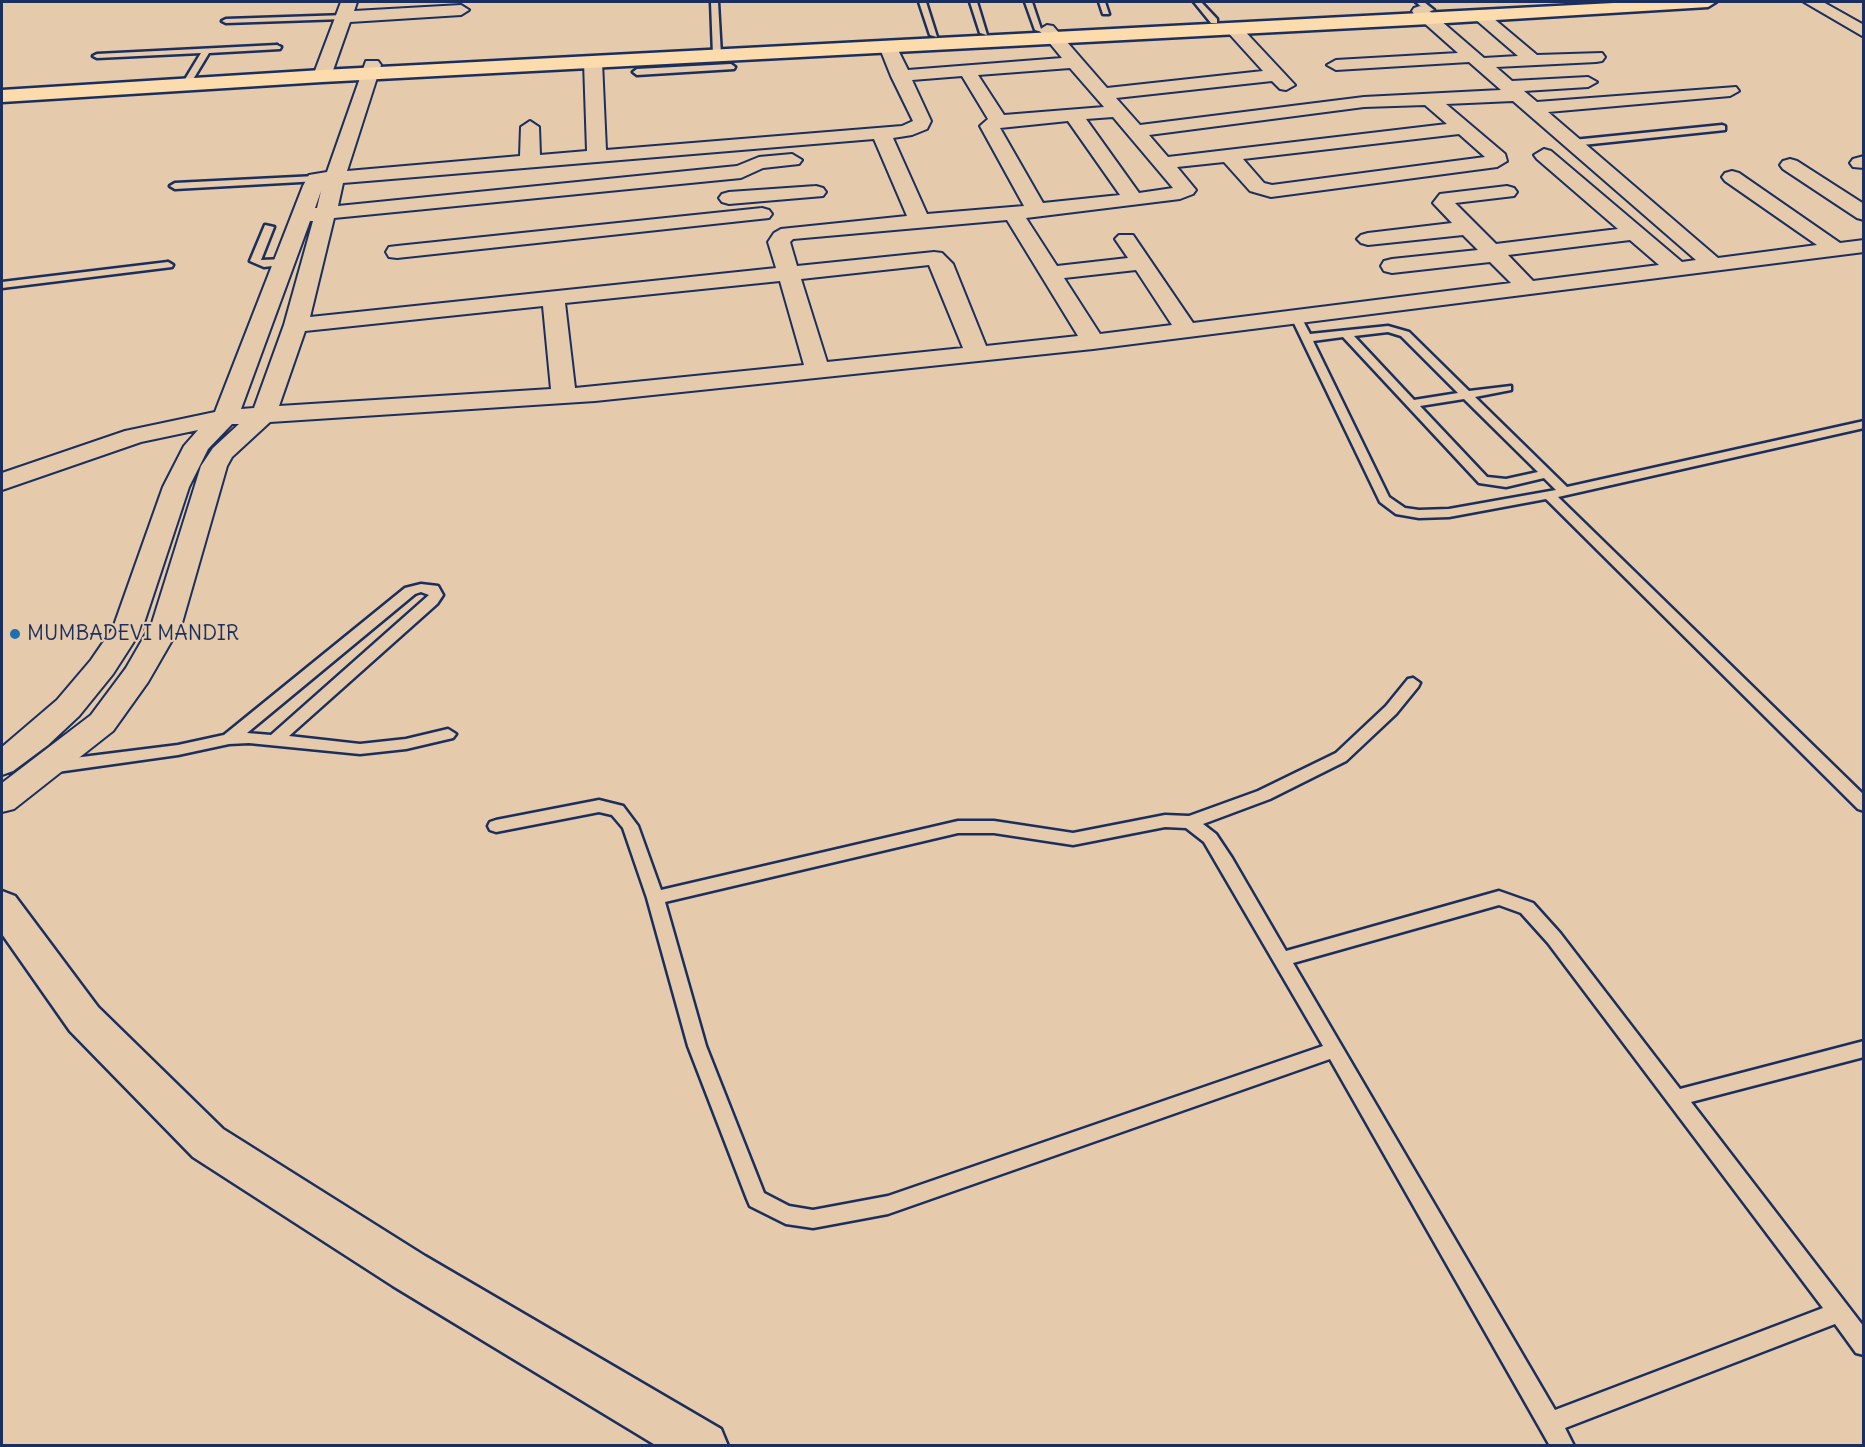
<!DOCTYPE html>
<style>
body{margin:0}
#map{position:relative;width:1865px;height:1447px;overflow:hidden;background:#e5caac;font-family:Delius,sans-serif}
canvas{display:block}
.frame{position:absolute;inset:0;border:3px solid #1b2f5e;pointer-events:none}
</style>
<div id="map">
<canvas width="1865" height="1447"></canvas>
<div class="frame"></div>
</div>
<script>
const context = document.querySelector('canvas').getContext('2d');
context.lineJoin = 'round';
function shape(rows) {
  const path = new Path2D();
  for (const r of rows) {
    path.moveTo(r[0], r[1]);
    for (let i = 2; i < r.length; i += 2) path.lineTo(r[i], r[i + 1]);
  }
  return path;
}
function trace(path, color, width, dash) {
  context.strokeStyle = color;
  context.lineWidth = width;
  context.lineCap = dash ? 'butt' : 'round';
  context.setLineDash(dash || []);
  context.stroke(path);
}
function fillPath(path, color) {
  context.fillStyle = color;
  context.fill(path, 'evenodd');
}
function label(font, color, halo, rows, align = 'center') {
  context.font = font + ' Delius,sans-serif';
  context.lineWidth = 4.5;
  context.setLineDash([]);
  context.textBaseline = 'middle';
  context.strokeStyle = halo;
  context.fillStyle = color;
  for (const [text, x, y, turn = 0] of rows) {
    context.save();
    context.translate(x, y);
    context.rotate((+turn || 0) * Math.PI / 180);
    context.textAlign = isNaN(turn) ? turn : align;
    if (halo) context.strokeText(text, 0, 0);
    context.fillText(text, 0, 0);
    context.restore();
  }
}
const lane = shape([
 [711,2,718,2,721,55,717,57,713,55,711,2],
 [919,2,926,2,937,37,930,35,919,2],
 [970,2,977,2,987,35,980,33,970,2],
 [1025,2,1032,2,1042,32,1035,30,1025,2],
 [1099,2,1105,2,1109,14,1103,14,1099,2],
 [1194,2,1201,2,1217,19,1217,23,1211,23,1194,2],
 [1416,2,1424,2,1434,10,1427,12,1416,2],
 [346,15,347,17,343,19,226,23,222,21,226,19,346,15],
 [277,45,281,47,280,49,209,53,189,86,185,89,181,86,201,53,97,58,93,56,97,54,277,45],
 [731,64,735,67,734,69,637,75,633,72,637,69,731,64],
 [1722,125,1725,126,1725,130,1573,146,1568,143,1573,140,1722,125],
 [316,176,319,177,319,181,175,189,170,186,175,183,316,176],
 [265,225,274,227,261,260,285,259,289,260,289,264,264,267,250,261,265,225],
 [168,262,173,265,172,267,2,288,2,282,168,262],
 [1296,314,1301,317,1310,334,1388,326,1409,332,1469,391,1511,386,1511,390,1475,397,1567,487,1864,421,1864,428,1558,497,1864,795,1864,811,1858,809,1546,499,1449,517,1419,518,1396,514,1380,502,1291,317,1296,314],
 [1388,332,1401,336,1458,393,1414,400,1354,336,1388,332],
 [1343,337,1479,483,1506,487,1544,478,1556,490,1449,509,1419,510,1405,508,1389,497,1313,341,1343,337],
 [1464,399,1538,472,1506,479,1487,477,1420,406,1464,399],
 [421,584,438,586,443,595,437,604,289,736,360,744,406,739,448,729,456,734,453,738,406,749,360,754,249,743,229,744,178,755,50,773,45,771,42,767,45,763,50,761,178,745,224,735,405,588,421,584],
 [421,592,429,595,271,735,247,733,415,594,421,592],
 [1413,678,1420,683,1418,687,1396,714,1346,761,1270,799,1203,824,1216,834,1232,858,1286,951,1499,891,1533,903,1560,933,1680,1089,1864,1041,1864,1057,1691,1102,1864,1327,1864,1355,1856,1353,1835,1324,1565,1428,1574,1446,1550,1446,1330,1059,888,1214,813,1228,786,1224,750,1206,747,1199,688,1046,647,898,623,828,612,815,599,812,496,832,490,830,488,826,490,822,496,820,599,800,623,806,638,826,661,890,958,821,994,821,1073,833,1165,815,1189,816,1258,791,1336,753,1386,706,1408,679,1413,678],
 [1165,827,1186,828,1204,842,1323,1046,888,1196,813,1210,789,1206,764,1193,706,1046,665,902,958,833,994,833,1073,845,1165,827],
 [1499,905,1521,913,1548,943,1823,1308,1555,1410,1293,963,1499,905]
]);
const street = shape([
 [341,2,357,2,354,11,461,5,469,10,461,15,350,22,331,76,328,80,316,80,313,76,341,2],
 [1804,2,1823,2,1864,25,1864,37,1804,2],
 [1420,6,1426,8,1484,58,1518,56,1475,19,1473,16,1481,11,1487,13,1537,55,1602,53,1605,57,1602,61,1596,62,1496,67,1512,81,1588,77,1597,82,1588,87,1524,91,1537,102,1736,87,1739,91,1730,96,1548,112,1718,258,1817,245,1725,181,1722,177,1725,173,1732,171,1739,173,1840,243,1864,240,1864,252,1093,349,595,401,270,422,232,457,227,466,182,623,148,682,113,731,14,809,2,812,2,783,91,715,126,668,152,623,201,466,213,448,239,424,232,424,208,449,189,487,142,629,113,674,79,716,48,745,13,771,2,775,2,747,57,700,91,660,113,628,163,487,184,446,198,430,141,442,2,490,2,473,125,431,215,412,303,186,309,175,327,172,366,61,378,61,381,65,347,171,520,156,521,127,530,121,539,127,540,155,587,151,584,62,593,57,602,62,606,150,902,126,913,121,891,76,879,46,882,42,894,42,908,70,1062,58,1039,30,1047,25,1053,26,1107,88,1263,71,1224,28,1232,23,1238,24,1295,85,1286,90,1280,89,1272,81,1116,98,1140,125,1364,97,1501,90,1469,62,1336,70,1327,65,1336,60,1458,53,1414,14,1412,11,1414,8,1420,6],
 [1070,68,1104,107,1004,115,978,75,1070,68],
 [962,76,988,119,980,126,1024,206,927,214,893,138,912,135,927,129,931,121,912,80,962,76],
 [1513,101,1696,260,1682,262,1551,151,1544,149,1534,155,1537,159,1618,229,1496,244,1455,203,1514,196,1517,192,1514,188,1507,186,1440,194,1433,203,1452,223,1368,233,1361,235,1357,239,1361,243,1368,245,1463,235,1478,250,1392,259,1384,261,1381,266,1384,271,1392,273,1490,262,1511,283,1193,323,1133,235,1119,235,1115,239,1128,258,1057,266,1026,218,1180,199,1193,194,1196,190,1177,167,1224,162,1250,191,1271,197,1497,167,1507,161,1505,154,1446,104,1513,101],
 [1425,105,1447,124,1168,157,1149,135,1364,107,1425,105],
 [1113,117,1173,188,1139,193,1086,119,1113,117],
 [1068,121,1120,195,1043,203,1000,128,1068,121],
 [1459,134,1485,157,1272,185,1264,183,1243,159,1459,134],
 [874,139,907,216,781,229,774,233,768,242,776,268,310,317,334,218,741,178,763,168,799,164,802,160,792,154,759,157,737,166,338,206,343,183,874,139],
 [321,191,317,208,315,208,321,191],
 [1007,220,1078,336,986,346,953,264,942,253,934,252,797,266,790,242,793,239,1007,220],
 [310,221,313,221,284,325,254,408,241,409,310,221],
 [1630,240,1659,265,1533,281,1508,255,1630,240],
 [929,265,963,348,827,362,801,279,929,265],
 [1136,270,1172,325,1100,334,1064,278,1136,270],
 [780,281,804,365,575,388,565,303,780,281],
 [543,306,551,389,279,406,305,331,543,306],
 [1864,156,1864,168,1853,167,1850,163,1853,159,1864,156],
 [1790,159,1797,161,1864,204,1864,220,1857,218,1783,169,1780,165,1783,161,1790,159],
 [816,186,823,188,826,192,823,196,729,204,722,202,719,198,722,194,729,192,816,186],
 [762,208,769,210,772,214,769,218,397,258,389,257,386,252,389,247,397,246,762,208]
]);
const secondary = shape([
 [2,891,15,896,98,1007,223,1129,425,1256,721,1429,728,1446,657,1446,393,1286,193,1157,70,1031,2,934,2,891]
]);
const highway = shape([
 [1633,2,1716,2,1708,7,1430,24,322,82,2,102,2,90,322,70,1633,2]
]);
const markers = [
 [15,634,6,"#1f6fb2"]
];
const poiNames = [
 ["MUMBADEVI MANDIR",27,634]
];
trace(lane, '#1b2f5e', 5);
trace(street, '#1b2f5e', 4);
trace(secondary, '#1b2f5e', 5);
trace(highway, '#1b2f5e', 5);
fillPath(lane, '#e5caac');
fillPath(street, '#e5caac');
fillPath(secondary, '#e5caac');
fillPath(highway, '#fcdcac');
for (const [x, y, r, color] of markers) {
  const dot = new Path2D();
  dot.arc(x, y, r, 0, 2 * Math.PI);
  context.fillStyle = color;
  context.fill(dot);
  trace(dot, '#e5caac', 2);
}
label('21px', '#1b2f5e', '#e5caac', poiNames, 'left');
</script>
